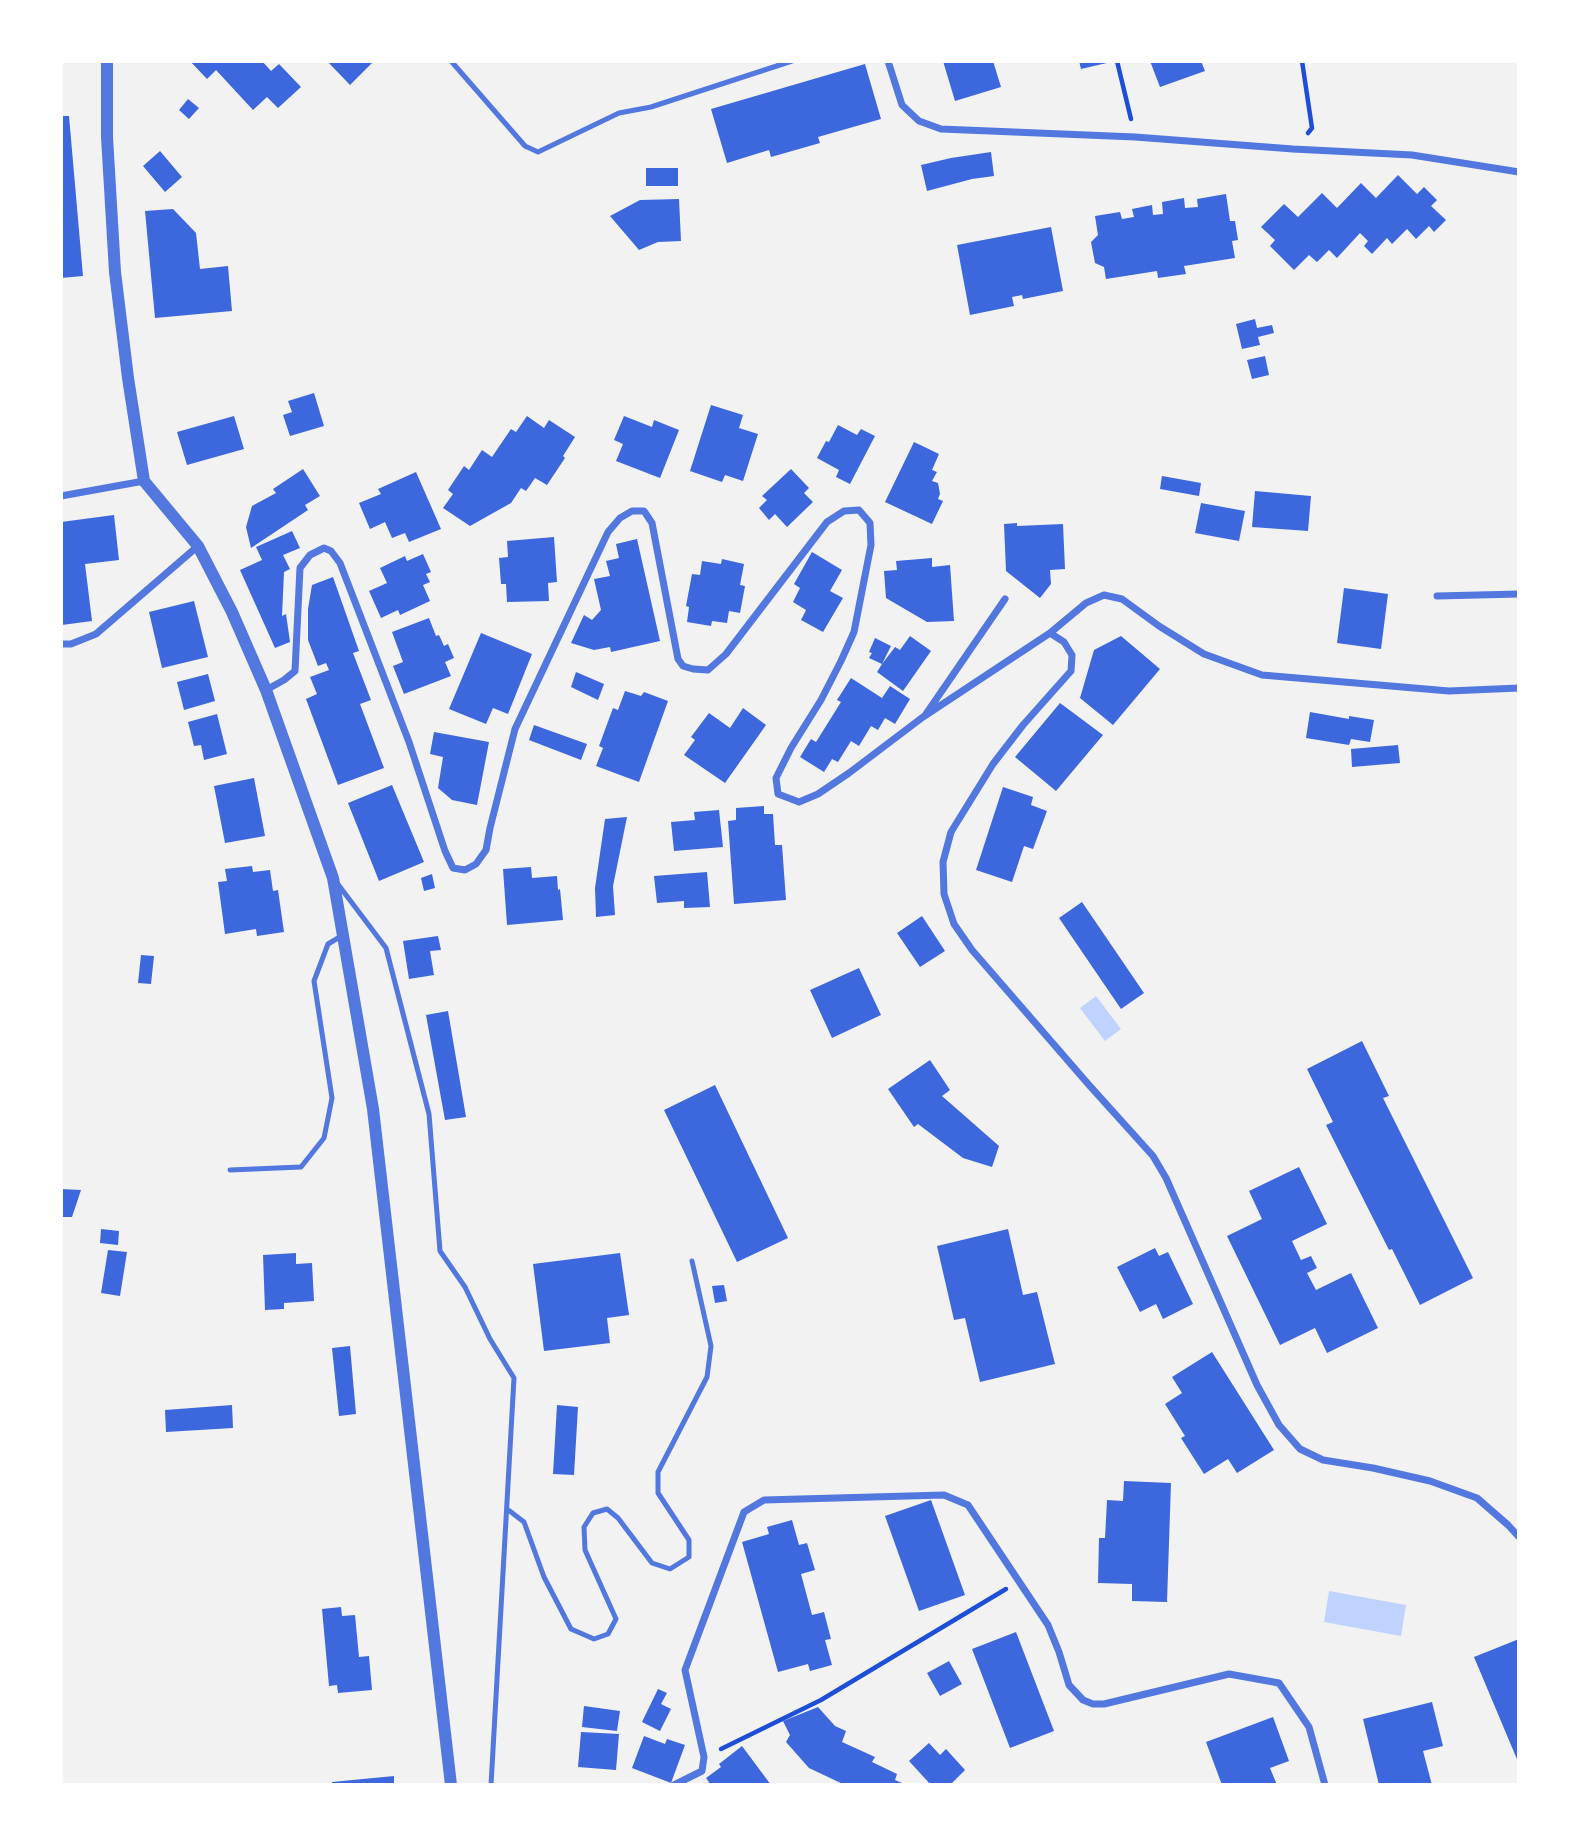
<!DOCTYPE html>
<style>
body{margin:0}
#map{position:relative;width:1580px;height:1846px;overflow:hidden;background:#f2f2f2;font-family:"Exo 2",sans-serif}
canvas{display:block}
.frame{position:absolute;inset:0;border:63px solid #fff;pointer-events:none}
</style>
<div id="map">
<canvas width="1580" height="1846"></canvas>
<div class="frame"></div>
</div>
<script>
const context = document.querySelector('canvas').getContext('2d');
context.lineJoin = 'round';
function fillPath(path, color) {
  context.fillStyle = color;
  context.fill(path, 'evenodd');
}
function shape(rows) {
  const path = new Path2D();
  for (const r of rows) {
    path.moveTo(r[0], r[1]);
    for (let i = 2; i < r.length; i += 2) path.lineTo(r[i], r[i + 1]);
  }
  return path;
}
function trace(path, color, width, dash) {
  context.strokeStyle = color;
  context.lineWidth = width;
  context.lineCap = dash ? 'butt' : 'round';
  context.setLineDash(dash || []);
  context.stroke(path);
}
const water = shape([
 [1096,996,1121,1029,1105,1041,1080,1008],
 [1329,1591,1406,1605,1401,1636,1324,1622]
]);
const building = shape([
 [190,61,262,61,271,71,279,64,301,87,278,108,267,97,253,110,216,70,207,79],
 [327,61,374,61,350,85],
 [943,61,993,61,1001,87,955,101],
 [1079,61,1111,61,1111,62,1081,69],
 [1150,61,1201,61,1205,71,1160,87],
 [865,64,881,119,818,137,820,143,771,157,769,150,727,163,711,109],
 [188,99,199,108,189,119,179,110],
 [61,116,69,116,83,276,61,278],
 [160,151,182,177,165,192,143,166],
 [991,152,994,176,972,179,927,191,921,165,951,158],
 [646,168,678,168,678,186,646,186],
 [1398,175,1417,194,1424,187,1437,200,1431,206,1446,220,1434,232,1429,226,1416,239,1407,229,1392,244,1387,238,1372,254,1364,246,1368,241,1360,233,1337,258,1329,250,1317,262,1309,255,1294,270,1270,246,1275,240,1261,227,1284,204,1298,217,1322,193,1337,208,1361,183,1376,198],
 [1226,194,1230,221,1235,221,1238,240,1232,241,1235,258,1184,266,1186,274,1158,278,1157,271,1106,279,1104,267,1095,263,1091,242,1098,235,1095,216,1120,212,1122,219,1134,217,1132,209,1152,205,1153,215,1163,214,1162,202,1184,198,1185,208,1198,207,1197,199],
 [679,199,681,241,658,242,639,250,610,216,640,200],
 [173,209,196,233,200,269,228,266,232,311,155,318,145,211],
 [1051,227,1063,291,1023,299,1022,295,1012,297,1014,306,970,315,957,245],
 [1255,319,1257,328,1272,325,1274,333,1258,337,1260,345,1242,349,1236,324],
 [1265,356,1269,375,1252,379,1247,360],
 [314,393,324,426,290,436,283,415,292,412,288,401],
 [711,405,743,415,739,428,758,434,743,481,725,475,722,482,690,471],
 [234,416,244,449,187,465,177,432],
 [527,416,544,428,549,420,575,437,563,456,565,458,547,485,535,478,526,491,521,488,511,503,470,526,443,508,453,494,448,490,464,466,469,470,482,450,492,457,511,429,516,432],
 [624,416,652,427,654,420,679,430,660,478,616,461,623,444,614,440],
 [838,425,857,435,861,429,875,436,850,484,836,477,839,470,817,458,826,441,829,442],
 [914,442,939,454,932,470,937,472,932,481,938,483,940,494,938,499,943,501,932,524,885,502],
 [303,469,320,496,305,505,308,510,251,548,246,527,252,506,276,493,273,489],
 [791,469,809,488,804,493,813,502,787,527,775,514,769,520,759,508,767,500,762,496],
 [416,472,441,529,409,542,405,533,392,538,385,522,370,529,359,503,381,494,378,489],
 [1162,476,1201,483,1199,496,1160,489],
 [1255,491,1311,496,1308,531,1252,527],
 [1201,503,1245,511,1239,541,1195,533],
 [114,515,119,560,85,564,92,621,62,625,61,522],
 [1017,523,1017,526,1063,524,1065,569,1050,570,1051,584,1040,598,1006,571,1004,524],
 [292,531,300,548,283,555,290,569,284,572,282,616,286,614,290,642,275,648,240,570,262,560,256,547],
 [554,537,557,582,548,583,549,601,507,602,506,584,501,584,499,558,508,557,507,541],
 [637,539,660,641,611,652,610,647,594,650,571,643,584,615,592,620,601,610,594,579,610,576,606,561,619,558,616,544],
 [812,552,842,570,830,591,843,598,823,632,801,620,806,610,793,602,800,588,794,584],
 [423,554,431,572,426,574,430,582,423,585,430,601,400,615,398,610,381,618,369,591,387,583,380,568,405,556,407,561],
 [932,558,932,567,950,565,954,621,927,622,886,598,884,571,897,570,896,561],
 [722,559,744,564,740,585,745,586,740,613,729,611,727,623,712,621,711,626,687,622,689,607,686,606,692,574,700,575,702,561,721,564],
 [333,577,359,651,353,653,371,700,360,704,384,768,338,785,306,699,317,694,310,677,329,670,326,663,318,666,308,640,308,609,312,585],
 [1344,588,1388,594,1381,649,1337,643],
 [194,601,208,657,162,668,149,612],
 [429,618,436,636,439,635,444,646,448,644,454,658,445,662,451,676,404,694,393,666,403,662,392,632],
 [481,633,532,654,508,714,493,708,486,724,449,709],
 [910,636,931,651,903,691,877,672,882,664,869,658,872,653,869,652,875,638,891,646,882,664,895,647,900,650],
 [1121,636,1160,669,1113,725,1080,698,1094,650],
 [576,672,604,684,598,700,571,687],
 [208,674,215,701,184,710,177,682],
 [851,678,882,698,890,686,910,699,895,724,885,718,878,730,871,726,859,746,851,741,838,762,832,759,824,772,800,757,811,739,816,742,841,702,837,700],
 [625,691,641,696,644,692,668,701,639,782,596,766,603,748,599,746,613,708,618,710],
 [1060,703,1103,735,1056,791,1015,757],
 [743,708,766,725,725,783,684,755,695,740,691,737,709,713,730,728],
 [1310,712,1349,719,1349,716,1374,720,1370,742,1351,739,1349,745,1306,738],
 [217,714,227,754,204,760,201,745,194,746,188,722],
 [534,725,587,744,581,760,529,740],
 [434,732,489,742,477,805,452,800,438,788,443,757,430,754],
 [1398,745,1400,763,1352,767,1351,749],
 [254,778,265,836,225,843,214,786],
 [392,785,424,862,379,881,348,803],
 [1003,787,1033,797,1031,805,1047,811,1033,849,1024,846,1012,882,976,870],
 [764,806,764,814,773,814,775,845,782,845,786,900,734,904,728,821,736,820,736,808],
 [719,810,723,847,674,851,671,822,695,820,694,812],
 [627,817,613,886,615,915,596,917,595,888,605,819],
 [252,866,253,872,270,870,273,891,278,890,284,932,257,936,256,929,225,934,218,882,227,881,225,869],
 [531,867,532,878,557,876,558,890,560,889,563,920,507,925,503,869],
 [707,872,710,907,684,908,684,901,657,903,654,876],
 [432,874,435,888,424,891,421,878],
 [1082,902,1144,993,1121,1009,1059,918],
 [922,916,945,951,920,967,897,933],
 [438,936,441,950,430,951,434,975,409,979,403,941],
 [141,955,154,956,151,984,138,983],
 [859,968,881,1015,832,1038,810,990],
 [448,1011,466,1117,445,1120,426,1015],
 [1362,1041,1389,1096,1383,1098,1473,1278,1420,1305,1392,1249,1389,1250,1326,1125,1333,1122,1307,1069],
 [930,1060,950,1090,942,1096,999,1146,992,1167,963,1158,918,1124,914,1127,888,1089],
 [715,1085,788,1238,737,1262,664,1110],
 [1299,1167,1327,1224,1292,1241,1301,1260,1311,1256,1317,1268,1307,1273,1316,1290,1351,1273,1378,1328,1327,1353,1315,1328,1280,1345,1227,1236,1262,1219,1249,1191],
 [61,1189,81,1190,72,1217,61,1217],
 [101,1229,119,1231,118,1245,100,1243],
 [1008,1229,1023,1295,1037,1292,1055,1364,980,1382,965,1318,954,1320,937,1246],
 [1155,1248,1159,1256,1168,1252,1193,1304,1163,1319,1156,1304,1140,1312,1117,1267],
 [108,1250,127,1252,120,1296,101,1293],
 [296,1253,296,1264,312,1263,314,1301,284,1303,284,1309,265,1310,263,1255],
 [620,1253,629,1315,607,1318,610,1343,544,1351,533,1264],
 [724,1285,727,1301,715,1303,712,1286],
 [350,1346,356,1414,339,1416,332,1348],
 [1212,1352,1274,1450,1237,1473,1228,1459,1204,1474,1181,1438,1185,1436,1165,1404,1182,1393,1172,1377],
 [232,1405,233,1428,166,1432,165,1410],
 [557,1405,578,1407,574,1475,553,1474],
 [1124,1481,1171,1483,1167,1602,1132,1601,1132,1584,1098,1583,1099,1538,1105,1538,1107,1500,1123,1501],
 [931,1500,965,1595,919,1611,885,1516],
 [792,1520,799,1545,807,1543,815,1570,801,1574,812,1615,824,1612,831,1639,825,1640,832,1665,810,1671,808,1664,778,1672,742,1542,769,1534,767,1527],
 [341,1607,342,1616,355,1615,359,1657,369,1656,372,1690,338,1693,337,1685,329,1686,322,1609],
 [1016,1632,1054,1731,1010,1748,972,1649],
 [1519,1639,1519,1764,1474,1657],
 [949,1661,962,1684,940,1696,927,1673],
 [658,1689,667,1693,661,1704,671,1709,660,1731,642,1722],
 [1432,1702,1443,1746,1423,1751,1432,1785,1379,1785,1363,1719],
 [584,1706,620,1711,617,1731,582,1727],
 [818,1707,835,1726,846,1731,842,1742,875,1757,872,1762,897,1774,895,1780,902,1783,901,1785,845,1785,809,1768,786,1742,790,1735,783,1721],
 [1273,1717,1289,1761,1270,1768,1277,1785,1222,1785,1206,1742],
 [581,1732,619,1734,616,1770,578,1767],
 [644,1736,665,1744,667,1739,685,1745,671,1783,632,1768],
 [929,1743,940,1755,946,1749,965,1770,950,1785,931,1785,909,1761],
 [742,1746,771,1785,706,1785,709,1782,706,1778,721,1767,719,1764],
 [394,1776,394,1785,332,1785,332,1782]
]);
const path = shape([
 [1117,61,1131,119],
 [1302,61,1312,128,1308,133],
 [721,1749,821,1700,1006,1589]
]);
const service = shape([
 [451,61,525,146,538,152,619,113,651,107,792,61],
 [337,883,386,948,429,1114,440,1251,465,1287,490,1339,514,1378,491,1785],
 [230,1170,301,1167,324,1138,332,1098,314,981,328,944,343,935],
 [507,1509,524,1522,544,1577,571,1629,594,1639,608,1634,616,1619,585,1550,584,1527,593,1513,607,1509,618,1518,652,1563,670,1569,689,1557,689,1540,658,1493,658,1472,707,1377,711,1346,692,1261]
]);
const minor = shape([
 [888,61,902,105,919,121,941,129,1135,137,1293,149,1412,155,1519,172],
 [61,496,144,481],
 [1437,596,1519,594],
 [1050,633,1086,603,1104,595,1122,599,1159,626,1204,654,1262,675,1449,691,1519,688],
 [61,644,71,644,96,634,198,546],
 [266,690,284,680,295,671,300,568,310,555,324,548,331,551,340,563,409,742,445,851,453,868,465,870,476,864,486,850,490,828,515,729,608,532,620,518,632,511,644,511,652,523,678,659,683,666,693,669,708,670,726,654,827,522,844,511,859,510,870,523,871,545,854,632,841,661,821,700,791,748,776,778,778,794,799,802,818,794,849,773,923,717,1050,633,1064,642,1072,655,1071,671,1023,725,993,764,951,832,943,862,944,894,954,924,972,950,1089,1085,1153,1156,1166,1178,1257,1385,1279,1425,1300,1449,1323,1460,1373,1468,1430,1481,1477,1498,1508,1525,1519,1537],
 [926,714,1005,599],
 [674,1785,702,1771,704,1757,685,1670,744,1512,764,1500,944,1495,968,1505,1048,1625,1059,1652,1069,1685,1083,1700,1093,1704,1104,1704,1229,1674,1279,1683,1309,1727,1325,1785]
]);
const tertiary = shape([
 [107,61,107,137,115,272,128,378,144,481,198,546,232,612,266,690,333,878,373,1109,451,1785]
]);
fillPath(water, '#bfd3fe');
fillPath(building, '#3d67dc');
trace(path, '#1d4ed8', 4.5);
trace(service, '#5277de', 5);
trace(minor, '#5277de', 7);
trace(tertiary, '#5277de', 12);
</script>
